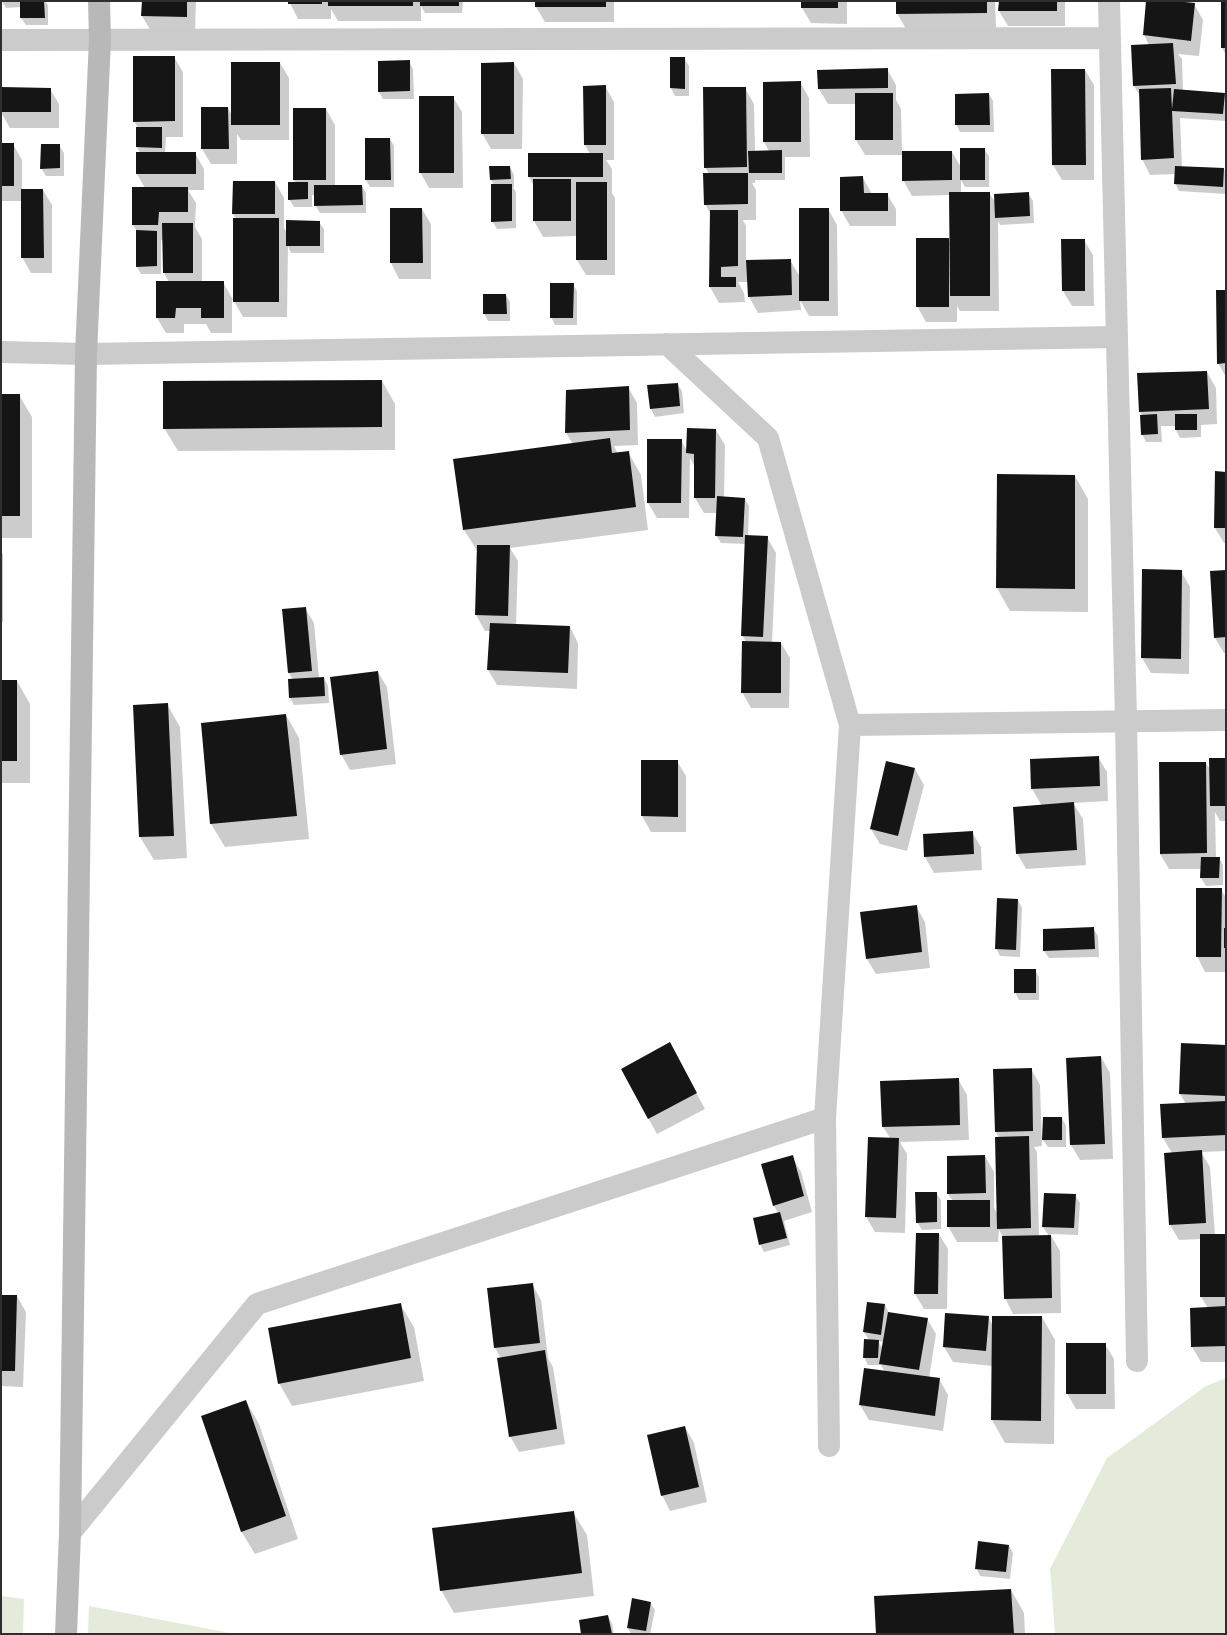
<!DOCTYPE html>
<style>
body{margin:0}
#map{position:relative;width:1227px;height:1635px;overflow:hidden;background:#fff;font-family:"Work Sans",sans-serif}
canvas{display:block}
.frame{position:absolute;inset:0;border:2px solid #2e2e2e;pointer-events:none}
</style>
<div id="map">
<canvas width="1227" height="1635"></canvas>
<div class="frame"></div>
</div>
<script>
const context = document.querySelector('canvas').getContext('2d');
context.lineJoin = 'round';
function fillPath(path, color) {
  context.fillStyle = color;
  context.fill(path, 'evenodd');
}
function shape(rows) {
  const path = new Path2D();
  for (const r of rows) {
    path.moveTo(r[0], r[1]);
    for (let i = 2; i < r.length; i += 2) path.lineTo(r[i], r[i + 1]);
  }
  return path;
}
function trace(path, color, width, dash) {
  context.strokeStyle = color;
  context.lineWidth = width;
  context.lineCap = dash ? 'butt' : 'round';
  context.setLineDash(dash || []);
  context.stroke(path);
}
const green = shape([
 [1226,1378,1226,1634,1055,1634,1050,1569,1107,1458,1206,1386],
 [1,1596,24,1599,23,1634,1,1634],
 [89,1606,235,1634,88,1634]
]);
const shadow = shape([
 [2,1,45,1,48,5,48,25,26,25,21,18,21,7,6,8],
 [143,1,196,1,195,32,151,31,142,16],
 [289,1,463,1,462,13,425,13,421,6,421,21,338,21,331,9,331,19,298,19],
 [536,1,614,1,614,22,545,22,536,7],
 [802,1,847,1,847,24,811,23,802,8],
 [897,1,995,1,996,28,906,29,897,13],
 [1000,1,1065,1,1065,26,1008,26,999,11],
 [1147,1,1166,1,1194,4,1203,20,1199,56,1178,54,1182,59,1183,91,1224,93,1226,97,1226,121,1180,118,1182,167,1224,169,1226,173,1226,194,1179,191,1175,183,1176,174,1150,175,1142,159,1140,96,1134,86,1149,45,1144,35],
 [1226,3,1226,55,1222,48],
 [174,57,183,72,183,137,166,137,165,153,195,153,204,169,204,190,188,190,196,203,195,227,202,239,202,282,223,282,232,298,232,333,211,333,206,324,184,324,184,333,166,333,157,318,169,282,164,273,164,240,161,240,161,274,141,274,137,267,137,231,133,225,145,188,137,174,137,153,140,153,137,147,138,128,134,121],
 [671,58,684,58,689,66,689,96,675,96,671,88],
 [409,61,413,69,414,99,383,99,379,92],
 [280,63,289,78,289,140,241,140,237,134,237,164,211,164,202,149,228,108,232,115],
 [514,63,523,79,522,149,491,149,482,133],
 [887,69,896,85,896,100,901,109,902,152,952,152,961,167,984,149,989,156,989,187,965,187,961,180,961,193,989,193,996,203,1028,193,1033,201,1034,223,1000,225,998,221,999,311,960,311,957,306,957,322,926,322,917,306,948,239,951,244,950,195,912,196,903,180,903,155,865,155,856,140,856,104,828,104,819,89],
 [1052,70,1085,70,1094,85,1094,180,1062,180,1053,165],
 [800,82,809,98,810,157,785,157,785,180,755,180,755,183,752,183,756,190,756,220,743,220,746,226,746,261,790,260,800,277,828,209,837,225,838,316,809,316,800,300,801,310,758,313,749,297,748,282,738,282,744,293,745,302,719,303,710,287,711,215,705,204,709,174,705,167,745,88,754,104,755,151,769,151,764,142],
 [605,86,614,102,614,160,606,160,612,169,612,193,615,198,615,275,586,275,577,260,577,236,543,237,534,221,534,186,529,177,590,154,585,145],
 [2,88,50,89,59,104,59,128,10,128,1,112],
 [989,94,993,101,994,132,960,132,956,124],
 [453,97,462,112,463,188,429,188,420,172],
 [326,109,335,125,335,186,362,186,366,193,366,213,320,213,315,205,315,195,312,195,312,207,294,207,289,199,296,183,294,180],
 [390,139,394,146,394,187,370,187,366,180],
 [1,144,13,144,22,160,22,190,43,190,52,205,52,273,31,273,22,257,22,201,1,201],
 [59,145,64,153,64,176,46,176,41,168],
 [510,167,514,175,514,187,513,187,516,192,516,228,497,229,492,221,494,185,491,180],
 [863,178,872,194,887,194,896,209,896,226,850,226,841,210],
 [275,182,284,198,284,228,287,233,319,222,324,229,324,253,291,253,288,246,287,317,243,317,234,301,236,219,233,214],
 [391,209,422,209,431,224,431,279,399,279,391,263],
 [1084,240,1093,255,1094,306,1072,306,1063,291],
 [573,284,577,291,577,325,555,325,551,317],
 [1226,291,1226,377,1218,363],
 [506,295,510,302,510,321,488,321,484,313],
 [1207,372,1216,388,1217,424,1201,425,1201,437,1180,438,1176,430,1176,426,1161,426,1162,442,1146,442,1142,434,1142,416,1140,411],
 [382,381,395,404,395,450,178,451,164,428],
 [677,384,682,391,684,413,655,417,651,409,649,386],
 [628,387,637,403,638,445,614,446,618,454,628,452,641,475,648,530,510,548,518,561,516,625,570,627,578,643,577,689,497,685,488,670,490,631,485,631,476,615,478,552,464,530,573,444,566,433],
 [1,395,19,395,32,417,32,538,1,538],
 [716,430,725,445,724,497,745,499,749,506,748,536,767,537,776,553,772,643,781,643,790,658,789,708,751,708,742,692,746,642,742,635,746,544,721,543,716,535,718,513,704,513,695,498,695,467,690,458,689,518,657,518,648,503,681,440,687,451],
 [1226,473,1226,543,1224,543,1215,528],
 [998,475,1075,476,1088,499,1088,612,1010,611,997,588],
 [1,551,3,554,3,622,1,622],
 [1181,571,1190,587,1189,674,1151,673,1142,658],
 [1226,571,1226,653,1224,653,1215,638],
 [305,608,314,623,319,678,324,678,328,686,329,703,294,705,290,698,293,680,289,673],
 [378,672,387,687,396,764,350,770,341,754],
 [1,681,17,681,30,704,30,783,1,783],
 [167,704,180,727,187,858,154,860,140,837,134,706],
 [286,715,299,738,309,839,225,847,211,824,202,724],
 [1098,757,1107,772,1108,801,1073,803,1083,819,1086,865,1026,869,1017,853,1042,806,1032,789],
 [1226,759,1226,821,1220,821,1215,812,1216,858,1219,858,1223,865,1223,885,1206,886,1201,878,1202,869,1169,869,1160,854,1160,763,1206,763,1211,771],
 [642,761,677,761,686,776,686,832,651,832,642,816],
 [915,769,924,785,907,851,880,844,871,829],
 [972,832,981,847,982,870,934,873,925,857,924,835],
 [1221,889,1226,898,1226,972,1205,972,1197,956],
 [1018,900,1022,908,1020,957,1000,956,996,948],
 [916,906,925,922,930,968,876,974,867,959,862,913],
 [1093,928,1098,936,1099,957,1049,958,1044,951],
 [1035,970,1039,977,1039,1000,1019,1000,1015,992],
 [1226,1046,1226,1151,1201,1152,1210,1167,1215,1235,1226,1235,1226,1362,1201,1362,1192,1347,1208,1308,1201,1297,1201,1239,1179,1240,1170,1225,1172,1153,1163,1138,1186,1104,1180,1094],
 [1101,1057,1110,1073,1113,1159,1080,1160,1071,1145],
 [678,1059,705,1109,657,1134,622,1070],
 [1031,1069,1040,1085,1042,1146,1034,1147,1037,1152,1039,1236,1049,1236,1043,1227,1075,1195,1080,1203,1078,1235,1050,1234,1060,1251,1061,1313,1013,1314,1005,1298,1003,1237,999,1230,998,1242,957,1242,948,1226,953,1201,948,1194,985,1156,994,1172,994,1208,998,1215,999,1138,996,1132,994,1070],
 [958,1079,967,1095,969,1140,900,1142,907,1154,905,1233,875,1232,866,1217,890,1138,883,1127],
 [1062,1118,1066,1126,1066,1147,1048,1147,1043,1140],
 [792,1156,801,1172,812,1212,784,1221,790,1245,764,1252,760,1244,778,1213,774,1206],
 [936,1193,941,1200,941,1229,922,1230,917,1222],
 [939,1234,948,1249,947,1309,924,1309,915,1294],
 [532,1284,541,1300,548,1358,553,1367,565,1444,519,1452,510,1436,501,1358,495,1348,488,1289],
 [1,1296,17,1296,26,1312,23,1387,1,1386],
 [400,1304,414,1327,424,1381,292,1406,279,1383],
 [885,1305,889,1313,927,1319,936,1334,929,1378,939,1379,948,1395,943,1431,869,1420,860,1405,885,1372,881,1365,868,1365,864,1357,869,1340,864,1332],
 [878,1341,884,1342,883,1349],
 [988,1317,993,1326,1042,1317,1055,1340,1054,1444,1005,1443,992,1420,993,1366,953,1362,944,1347],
 [1105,1344,1114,1359,1115,1409,1076,1409,1067,1393],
 [246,1401,259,1424,298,1539,255,1554,241,1531],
 [685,1427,694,1443,707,1502,670,1511,662,1495],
 [573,1512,587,1535,594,1596,454,1613,441,1590],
 [1009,1546,1013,1553,1010,1579,980,1576,976,1568],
 [1011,1590,1024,1613,1025,1634,877,1634],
 [650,1603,655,1610,650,1634,631,1634,628,1628],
 [608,1616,612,1624,614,1634,582,1634]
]);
const building = shape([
 [20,1,44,1,45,18,20,18],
 [142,1,187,1,187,17,141,16],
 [288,1,322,1,322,4,288,4],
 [328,1,413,1,413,6,328,6],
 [420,1,459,1,459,6,420,6],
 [535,1,606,1,606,7,535,7],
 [801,1,838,1,838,8,801,8],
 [896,1,987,1,987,13,896,14],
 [999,1,1057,1,1057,11,998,11],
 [1146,1,1175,1,1195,3,1191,41,1143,35],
 [1221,2,1226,2,1226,48,1221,48],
 [1173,43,1176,84,1133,86,1131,45],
 [133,56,175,56,175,121,133,122],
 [670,57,685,57,685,89,670,88],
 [410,60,410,91,378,92,378,61],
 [231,62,280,62,280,125,231,125],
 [514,62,514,134,481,134,481,63],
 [888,68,888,88,818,89,817,70],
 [1051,69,1085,69,1086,165,1052,165],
 [801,81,801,142,763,142,763,82],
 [606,85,606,145,584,145,583,86],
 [1,87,51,88,51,112,1,112],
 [703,87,746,87,747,167,704,168],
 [1171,88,1172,109,1174,89,1225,93,1223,114,1172,111,1174,158,1141,160,1139,89],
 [855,93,893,93,893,140,855,140],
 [989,93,990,125,955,125,955,94],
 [419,96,454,96,454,173,419,173],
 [201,107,228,107,229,149,201,149],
 [293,108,326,108,326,180,293,180],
 [136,127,162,127,162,148,136,147],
 [365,138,390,138,391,180,365,180],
 [1,143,14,143,14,186,1,186],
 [41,144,60,144,60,168,40,169],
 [960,148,985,148,985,180,960,180],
 [782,150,782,173,749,173,748,151],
 [902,151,952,151,952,180,902,181],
 [136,152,196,152,196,174,136,174],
 [528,153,603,153,603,177,528,177],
 [489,166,510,166,511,179,490,180],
 [1175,166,1224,168,1223,187,1174,184],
 [703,173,748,173,748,204,704,205],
 [863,176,864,193,888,193,888,211,840,211,840,177],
 [533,179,571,179,571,221,533,221],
 [233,181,275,181,275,214,232,214],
 [288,182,308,182,308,199,288,200],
 [576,182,607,182,607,260,576,260],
 [491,184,512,184,512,221,491,222],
 [314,185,362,185,363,205,314,206],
 [132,187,188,187,188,212,159,212,158,225,132,225],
 [21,189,43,189,44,258,21,258],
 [949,192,990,192,990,296,950,296],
 [1029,192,1030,216,995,218,994,194],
 [390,208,422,208,423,263,390,263],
 [799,208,829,208,829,301,799,301],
 [710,210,738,210,738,266,721,267,721,277,736,277,736,287,709,287],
 [233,218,279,218,279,302,233,302],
 [286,220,320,221,320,246,286,246],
 [162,223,193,223,193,273,163,273],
 [136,230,157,231,157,266,136,267],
 [916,238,949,238,949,307,916,307],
 [1061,239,1085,239,1085,291,1062,291],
 [791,259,792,295,748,297,746,260],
 [156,281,224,281,224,318,201,318,201,308,176,308,175,318,156,318],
 [550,283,574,283,573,318,550,318],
 [1216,290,1226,290,1226,363,1217,364],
 [483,294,506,294,507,314,483,314],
 [1207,371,1209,409,1139,412,1137,373],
 [382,380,382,427,163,429,163,381],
 [678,383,680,406,650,409,647,385],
 [629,386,630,430,565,433,566,390],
 [1,394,20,394,20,516,1,516],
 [1157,414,1158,434,1141,435,1140,415],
 [1175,414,1197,414,1197,430,1175,430],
 [687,428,716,429,715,498,694,498,694,454,686,453],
 [610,438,612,453,629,451,636,507,463,530,453,459],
 [647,439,682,439,681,503,647,503],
 [1215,471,1226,472,1226,528,1214,528],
 [997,474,1075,475,1075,589,996,588],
 [717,496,745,498,743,537,715,536],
 [745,535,768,536,763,637,741,636],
 [477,545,510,545,508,616,475,615],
 [1142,569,1182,570,1181,659,1141,658],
 [1226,570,1226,637,1214,638,1210,571],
 [306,607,312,671,288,673,282,609],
 [490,623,570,626,568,673,487,670],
 [742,641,781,642,781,693,741,693],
 [378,671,387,749,340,755,330,677],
 [324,677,325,696,289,698,288,679],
 [1,680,17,680,17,761,1,761],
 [168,703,174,836,139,837,133,705],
 [286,714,297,816,210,824,201,723],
 [1099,756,1100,786,1031,789,1030,759],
 [1209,758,1226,758,1226,806,1210,806],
 [641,760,678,760,678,817,641,816],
 [886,761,915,768,898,836,870,829],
 [1159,762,1206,762,1207,853,1160,854],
 [1074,802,1077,850,1016,854,1013,807],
 [973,831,974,854,924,857,923,834],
 [1201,857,1220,857,1219,878,1200,878],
 [1196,888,1222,888,1221,957,1196,957],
 [997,898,1018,899,1016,950,995,949],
 [917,905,922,952,866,959,860,912],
 [1094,927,1095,949,1043,951,1043,929],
 [1224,928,1226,928,1226,948,1224,948],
 [1014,969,1036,969,1036,993,1014,993],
 [670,1042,697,1093,648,1119,621,1069],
 [1181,1043,1226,1045,1226,1096,1179,1094],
 [1101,1056,1105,1144,1070,1145,1066,1058],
 [1032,1068,1033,1131,995,1132,993,1069],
 [959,1078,960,1125,882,1127,880,1081],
 [1226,1101,1226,1135,1162,1138,1160,1104],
 [1043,1117,1062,1117,1062,1140,1042,1140],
 [1029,1136,1031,1228,997,1229,995,1137],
 [868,1137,899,1138,896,1218,865,1217],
 [1202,1150,1206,1223,1169,1225,1164,1153],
 [793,1155,804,1196,773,1206,761,1164],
 [985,1155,986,1193,947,1194,947,1156],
 [915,1192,937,1192,937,1222,916,1223],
 [1044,1193,1076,1194,1074,1228,1042,1227],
 [947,1200,990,1200,990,1227,947,1227],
 [780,1212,787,1238,759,1245,753,1218],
 [916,1233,939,1233,938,1294,914,1294],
 [1200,1234,1226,1234,1226,1297,1200,1297],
 [1051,1235,1052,1298,1004,1299,1002,1236],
 [533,1283,540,1343,494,1348,487,1288],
 [1,1295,17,1295,15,1371,1,1371],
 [867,1302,885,1304,881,1335,863,1332],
 [401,1303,411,1358,278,1384,268,1328],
 [1226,1306,1226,1346,1191,1347,1190,1308],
 [888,1312,928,1318,919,1370,879,1364],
 [945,1313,989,1316,986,1351,943,1347],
 [992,1316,1042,1316,1041,1421,991,1420],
 [864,1339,879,1340,878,1358,863,1358],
 [1066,1343,1106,1343,1106,1394,1066,1394],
 [545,1350,557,1429,509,1437,497,1358],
 [864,1368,940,1378,935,1416,859,1405],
 [246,1400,286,1516,241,1532,201,1416],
 [685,1426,699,1487,661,1496,647,1435],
 [574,1511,582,1573,440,1591,432,1528],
 [978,1541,1009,1545,1006,1572,975,1569],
 [1011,1589,1014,1634,876,1634,874,1596],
 [632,1598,651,1602,646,1631,627,1628],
 [608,1615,612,1634,581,1634,579,1620]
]);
const street = shape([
 [1109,1,1126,721,1137,1361],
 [1,40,1109,38],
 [1,352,86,354,1117,337],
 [850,725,1226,720],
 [825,1118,829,1446],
 [70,1533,257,1304,825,1118,850,725,768,438,667,344]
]);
const secondary = shape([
 [66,1634,70,1533,86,354,100,39,99,1]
]);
fillPath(green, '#e5ebdb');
fillPath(shadow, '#0003');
fillPath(building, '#151515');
trace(street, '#cbcbcb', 22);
trace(secondary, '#b8b8b8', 22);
</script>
